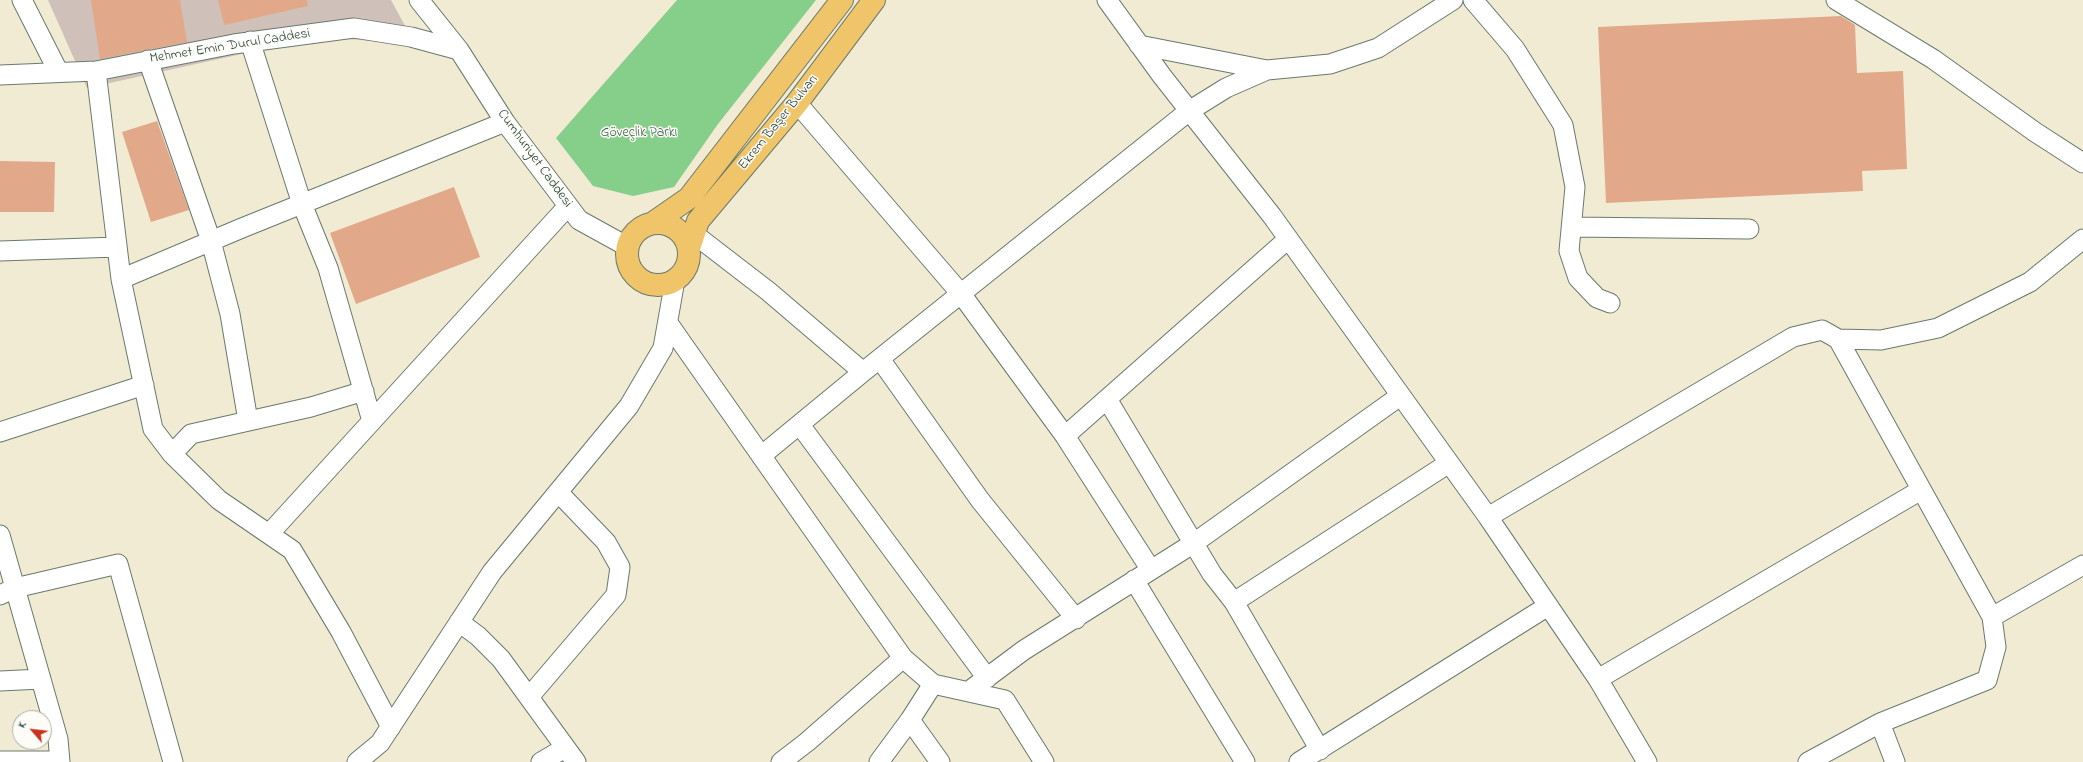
<!DOCTYPE html>
<meta charset="utf-8">
<style>
body{margin:0}
#map{position:relative;width:2083px;height:762px;overflow:hidden;background:#f1ebd3;font-family:"Indie Flower",sans-serif}
canvas{display:block}
.north{position:absolute;left:12px;top:710px;width:40px;height:40px;box-sizing:border-box;background:#fdfcf7;border:1px solid #a4b0a9;border-radius:50%;rotate:298deg;font-size:11px;font-weight:700;line-height:16px;text-align:center;color:#1f3d34}
.north::after{content:'';display:block;margin:auto;width:14px;height:18px;background:#c8321e;clip-path:polygon(50% 0,100% 100%,50% 72%,0 100%)}
</style>
<div id="map">
<canvas width="2083" height="762"></canvas>
<div class="north">K</div>
</div>
<script>
const context = document.querySelector('canvas').getContext('2d');
context.lineJoin = 'round';
function fillPath(path, color) {
  context.fillStyle = color;
  context.fill(path, 'evenodd');
}
function shape(rows) {
  const path = new Path2D();
  for (const r of rows) {
    if (r.length === 3) {
      path.moveTo(r[0] + r[2], r[1]);
      path.arc(r[0], r[1], r[2], 0, 2 * Math.PI);
      continue;
    }
    path.moveTo(r[0], r[1]);
    for (let i = 2; i < r.length; i += 2) path.lineTo(r[i], r[i + 1]);
  }
  return path;
}
function trace(path, color, width, dash) {
  context.strokeStyle = color;
  context.lineWidth = width;
  context.lineCap = dash ? 'butt' : 'round';
  context.setLineDash(dash || []);
  context.stroke(path);
}
function label(font, color, halo, rows, align = 'center') {
  context.font = font + ' "Indie Flower",sans-serif';
  context.lineWidth = 3;
  context.setLineDash([]);
  context.textBaseline = 'middle';
  context.strokeStyle = halo;
  context.fillStyle = color;
  for (const [text, x, y, turn = 0] of rows) {
    context.save();
    context.translate(x, y);
    context.rotate((+turn || 0) * Math.PI / 180);
    context.textAlign = isNaN(turn) ? turn : align;
    if (halo) context.strokeText(text, 0, 0);
    context.fillText(text, 0, 0);
    context.restore();
  }
}
const industrial = shape([
 [48,0,391,0,415,44,319,37,87,88]
]);
const green = shape([
 [677,0,816,0,718,124,674,187,633,196,593,186,556,138]
]);
const building = shape([
 [91,0,180,0,187,42,100,59],
 [218,0,307,0,308,6,224,25],
 [1841,16,1855,25,1857,73,1903,71,1907,169,1862,171,1863,191,1606,203,1598,27],
 [157,121,189,210,151,222,122,132],
 [0,161,55,162,54,212,0,212],
 [454,187,480,257,356,304,330,233]
]);
const minor = shape([
 [22,0,58,71],
 [419,0,459,50,505,122,579,220,628,247],
 [1107,0,1162,76,1272,216,1488,517,1598,679,1647,762],
 [1473,0,1515,49,1563,125,1575,187,1569,251,1578,278,1597,298,1610,303],
 [1836,0,1933,59,2035,132,2083,163],
 [250,41,302,204,328,268,372,421],
 [1139,45,1267,70,1330,64,1378,48,1453,0],
 [148,60,211,241,230,314,248,421],
 [96,71,121,279,153,429,172,454,219,500,292,550,341,632,391,727],
 [0,75,96,71,234,44,354,28,411,37,459,50],
 [797,103,962,295,1065,436,1151,570],
 [1572,227,1749,229],
 [694,234,768,291,863,372],
 [0,251,117,247],
 [121,279,242,228,505,122],
 [668,323,903,658,933,684,1005,700,1044,762],
 [880,359,980,500,1076,619],
 [1107,399,1212,574,1234,602,1320,750],
 [800,425,987,678],
 [0,432,144,385],
 [1065,436,1288,239],
 [172,454,191,434,311,407,364,391],
 [761,456,863,372,1189,111,1226,88,1267,70],
 [1488,517,1793,337,1822,330,1838,339,1881,340,1938,328,2030,282,2083,239],
 [269,534,568,206],
 [0,535,58,739,60,762],
 [1134,580,1245,762],
 [0,595,15,588,118,564,173,762],
 [1234,602,1449,463],
 [1992,617,2083,565],
 [459,622,478,636,501,659,576,762],
 [1598,679,1921,490],
 [0,681,41,679],
 [933,684,910,720,940,762],
 [969,691,1024,650,1194,543,1400,396],
 [529,697,616,595,620,567,606,542,558,492],
 [1880,723,1895,762],
 [0,761,60,761],
 [357,762,380,743,492,572,629,406,663,348,675,280],
 [541,762,565,748],
 [781,762,807,742,903,658],
 [879,762,910,720],
 [1299,762,1548,606],
 [1808,762,1880,723,1987,680,1996,647,1992,617,1838,339]
]);
const major = shape([
 [653,223,689,198,842,0],
 [658,254,31],
 [689,248,698,221,797,103,874,0]
]);
const streetNames = [
 ["Mehmet Emin Durul Caddesi",230,47,-9],
 ["Ekrem Başer Bulvarı",779,123,-51],
 ["Cumhuriyet Caddesi",534,159,54]
];
const parkNames = [
 ["Göveçlik Parkı",639,134]
];
fillPath(industrial, '#cfc1ba');
fillPath(green, '#86cf8b');
fillPath(building, '#e1a889');
trace(minor, '#687a6c', 21);
trace(major, '#687a6c', 24);
trace(minor, '#fff', 19);
trace(major, '#f0c469', 22);
label('14px', '#1f3d34', '#fdfcf7', streetNames);
label('14px', '#39624a', '#fdfcf7', parkNames);
</script>
